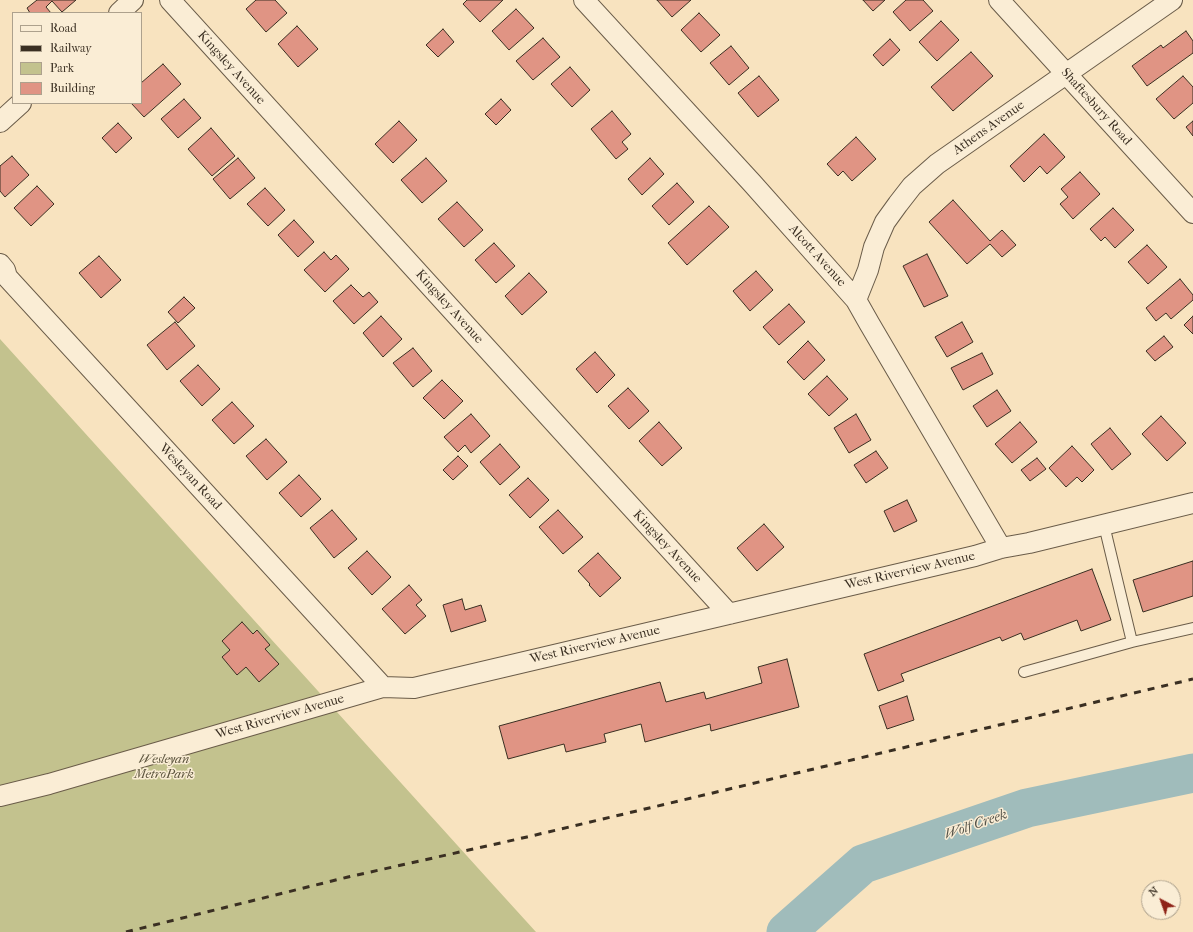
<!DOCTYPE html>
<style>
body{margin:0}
#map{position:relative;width:1193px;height:932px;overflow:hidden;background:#f8e3bf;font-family:"IM FELL French Canon",serif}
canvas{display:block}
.legend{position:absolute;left:12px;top:12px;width:130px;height:92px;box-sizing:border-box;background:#faedd5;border:1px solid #ada18d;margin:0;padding:5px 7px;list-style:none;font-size:12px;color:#3a2f22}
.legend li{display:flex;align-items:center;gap:8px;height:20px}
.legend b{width:20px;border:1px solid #ada18d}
.north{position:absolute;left:1141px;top:880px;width:40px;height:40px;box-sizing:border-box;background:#faedd5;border:1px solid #ada18d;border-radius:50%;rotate:319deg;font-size:11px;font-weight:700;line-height:16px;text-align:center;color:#3a2f22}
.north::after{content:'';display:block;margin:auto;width:14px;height:18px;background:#8f2418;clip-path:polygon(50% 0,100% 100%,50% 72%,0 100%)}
</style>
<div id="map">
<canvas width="1193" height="932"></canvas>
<ul class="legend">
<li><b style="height:5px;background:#faedd5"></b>Road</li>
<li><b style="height:5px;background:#3a2f22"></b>Railway</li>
<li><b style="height:11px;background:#c3c28e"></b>Park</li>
<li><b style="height:11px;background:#e09484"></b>Building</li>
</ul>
<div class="north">N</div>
</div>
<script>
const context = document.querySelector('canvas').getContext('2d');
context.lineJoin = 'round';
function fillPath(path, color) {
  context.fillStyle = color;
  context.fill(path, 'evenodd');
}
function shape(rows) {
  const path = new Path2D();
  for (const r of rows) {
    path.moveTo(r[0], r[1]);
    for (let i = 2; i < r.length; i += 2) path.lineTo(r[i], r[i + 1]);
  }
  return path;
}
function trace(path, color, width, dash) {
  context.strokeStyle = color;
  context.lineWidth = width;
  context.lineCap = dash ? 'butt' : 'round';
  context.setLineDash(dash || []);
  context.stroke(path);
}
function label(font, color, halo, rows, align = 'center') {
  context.font = font + ' "IM FELL French Canon",serif';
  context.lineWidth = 3;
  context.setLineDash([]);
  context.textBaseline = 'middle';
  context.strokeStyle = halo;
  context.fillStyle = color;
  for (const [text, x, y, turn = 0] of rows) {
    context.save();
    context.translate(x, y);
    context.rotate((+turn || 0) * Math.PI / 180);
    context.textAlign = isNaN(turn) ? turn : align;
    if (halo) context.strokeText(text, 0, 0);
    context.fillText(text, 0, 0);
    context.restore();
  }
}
const green = shape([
 [0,339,486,877,536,932,0,932]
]);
const river = shape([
 [786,932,863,864,1027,808,1193,773]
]);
const building = shape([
 [37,0,76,0,62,12,52,1,46,7,51,13,30,13,27,8,37,0],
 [256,0,275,0,287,13,266,32,246,9,256,0],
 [467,0,503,0,480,22,463,4,467,0],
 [657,0,691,0,672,17,657,0],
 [863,0,885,0,873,11,863,0],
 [906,0,923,0,933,11,910,31,893,12,906,0],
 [516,9,534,28,509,50,492,31,516,9],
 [699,13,720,35,701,52,681,30,699,13],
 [941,21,959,40,937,61,919,42,941,21],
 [297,26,318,49,298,67,278,44,297,26],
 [443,29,454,42,438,57,426,45,443,29],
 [1186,31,1193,41,1193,53,1147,86,1132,66,1161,45,1163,48,1186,31],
 [543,38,560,57,533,80,516,61,543,38],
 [890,39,900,50,883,66,873,55,890,39],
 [731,46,749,68,729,85,710,63,731,46],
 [971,52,993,76,953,111,931,87,971,52],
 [163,64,181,84,144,117,131,103,141,103,141,83,163,64],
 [570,67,590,90,572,107,551,84,570,67],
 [759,76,779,100,758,117,738,93,759,76],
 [1183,76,1193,87,1193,103,1174,119,1156,99,1183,76],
 [184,99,201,118,178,138,161,119,184,99],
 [501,99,511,110,496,125,485,114,501,99],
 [612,111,631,134,622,142,628,149,616,159,591,129,612,111],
 [399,121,417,140,393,163,375,144,399,121],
 [1193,121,1193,136,1186,127,1193,121],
 [118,123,132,138,116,153,102,138,118,123],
 [211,128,235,156,212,176,188,149,211,128],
 [1044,134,1065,157,1047,174,1040,166,1024,182,1010,166,1044,134],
 [856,137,876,159,852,181,843,171,838,176,827,164,856,137],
 [12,156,29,175,5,197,0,191,0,166,12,156],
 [238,158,255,178,230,199,213,179,238,158],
 [426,158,447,181,422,203,401,180,426,158],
 [650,158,664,174,642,195,628,179,650,158],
 [1080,172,1100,194,1073,219,1060,204,1068,197,1061,189,1080,172],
 [677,183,694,202,669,225,652,206,677,183],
 [37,186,54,204,31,226,14,208,37,186],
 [265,188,285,210,268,226,247,204,265,188],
 [953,200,990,241,1002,230,1016,245,1002,257,990,244,967,264,929,222,953,200],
 [457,202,483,230,464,247,438,219,457,202],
 [709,206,729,227,687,265,668,243,709,206],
 [1113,208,1134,230,1115,248,1105,237,1101,241,1090,229,1113,208],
 [294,220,314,242,298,257,278,235,294,220],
 [494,243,515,266,496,283,475,260,494,243],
 [1147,245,1167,267,1148,284,1128,262,1147,245],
 [324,252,331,260,336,255,349,269,325,292,304,270,324,252],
 [927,254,948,296,924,307,903,266,927,254],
 [99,256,121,280,101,298,79,273,99,256],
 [756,271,773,290,750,311,733,291,756,271],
 [529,273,547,292,522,315,505,296,529,273],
 [1180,279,1193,295,1193,300,1171,319,1166,313,1156,321,1146,308,1180,279],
 [351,285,363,297,369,292,378,302,354,324,333,301,351,285],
 [184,297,195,308,178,323,168,312,184,297],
 [789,304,805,322,779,345,763,327,789,304],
 [381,316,402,339,383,357,363,333,381,316],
 [1193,316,1193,334,1184,325,1193,316],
 [175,322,195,346,167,370,147,345,175,322],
 [962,322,973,342,947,357,935,337,962,322],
 [1164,336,1173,347,1155,361,1146,351,1164,336],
 [808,341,825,360,804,380,787,362,808,341],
 [413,348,432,371,413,387,393,363,413,348],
 [595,352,615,375,597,393,576,369,595,352],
 [982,353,993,374,963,390,951,368,982,353],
 [198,365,220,389,202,406,180,381,198,365],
 [827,376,848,399,829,416,808,394,827,376],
 [442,380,463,401,444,419,423,398,442,380],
 [628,388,649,411,629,429,608,406,628,388],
 [997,390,1011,411,987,427,973,406,997,390],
 [232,402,254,426,234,444,212,420,232,402],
 [471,414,490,436,471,453,465,445,458,452,444,437,471,414],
 [856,414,871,440,849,453,834,428,856,414],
 [1161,416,1186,443,1167,461,1142,434,1161,416],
 [659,422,682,448,662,466,639,441,659,422],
 [1020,422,1037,442,1012,463,995,444,1020,422],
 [1110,428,1131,454,1112,470,1091,444,1110,428],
 [266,439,287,462,267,480,246,456,266,439],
 [500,444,520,467,500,485,480,462,500,444],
 [1072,446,1094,470,1082,482,1077,477,1066,487,1049,468,1072,446],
 [876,451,888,468,866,483,854,465,876,451],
 [458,456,468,466,453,480,443,470,458,456],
 [1037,458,1046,469,1030,481,1021,470,1037,458],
 [299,475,321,499,301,517,279,493,299,475],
 [528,478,549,500,530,518,509,495,528,478],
 [907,500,917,521,894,532,884,511,907,500],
 [332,510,357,539,334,558,310,528,332,510],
 [558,510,583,537,563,554,539,527,558,510],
 [764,524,784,547,757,571,737,548,764,524],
 [367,551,391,577,372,595,348,568,367,551],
 [598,553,621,578,600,597,589,585,590,584,578,571,598,553],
 [1193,561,1193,596,1143,612,1133,580,1193,561],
 [1092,569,1111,620,1081,631,1077,620,1024,640,1021,633,1002,641,1000,637,901,674,904,681,878,691,864,654,1092,569],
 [409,585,422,600,416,605,426,616,405,634,382,609,409,585],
 [462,599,465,610,481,605,486,621,451,632,443,605,462,599],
 [242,622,253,634,257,630,270,645,265,649,279,664,259,682,246,667,237,675,222,657,230,650,222,641,242,622],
 [787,659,799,707,711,731,710,724,645,742,641,724,604,734,606,742,566,752,564,744,508,759,499,726,660,682,666,702,704,692,706,699,762,683,758,667,787,659],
 [907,696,914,720,887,729,879,706,907,696]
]);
const lane = shape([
 [1104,525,1132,642,1193,628],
 [1024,672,1132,642]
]);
const street = shape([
 [170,0,592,464,729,614],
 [584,0,752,183,856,300,869,323,1001,548],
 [999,0,1193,213],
 [119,13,133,0],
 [0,122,21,103],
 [0,264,5,270,7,277,383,687],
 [856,300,868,270,874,247,885,222,898,204,912,186,937,164,1172,0],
 [0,796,49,784,383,687,414,688,975,556,1001,548,1029,543,1193,503]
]);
const rail = shape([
 [126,932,348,877,527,837,1193,679]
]);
const streetNames = [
 ["Kingsley Avenue",231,68,48],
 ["Shaftesbury Road",1096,107,48],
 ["Athens Avenue",989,128,-35],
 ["Alcott Avenue",817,256,48],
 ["Kingsley Avenue",449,307,48],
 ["Wesleyan Road",190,477,47],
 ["Kingsley Avenue",667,547,47],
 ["West Riverview Avenue",910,571,-13],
 ["West Riverview Avenue",595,645,-13],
 ["West Riverview Avenue",280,717,-16]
];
const parkNames = [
 ["Wesleyan",164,760],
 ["MetroPark",164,775]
];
const waterNames = [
 ["Wolf Creek",976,825,-19]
];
fillPath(green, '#c3c28e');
trace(river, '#a0bcbb', 39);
fillPath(building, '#e09484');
trace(building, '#3a2f22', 1);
trace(lane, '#6a5c49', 12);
trace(street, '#6a5c49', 22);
trace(lane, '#faedd5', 10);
trace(street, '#faedd5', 20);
trace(rail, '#3a2f22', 3, [7, 7]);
label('13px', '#3a2f22', '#faedd5', streetNames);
label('italic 13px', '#5c543d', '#faedd5', parkNames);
label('italic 14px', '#545248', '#faedd5', waterNames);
</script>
